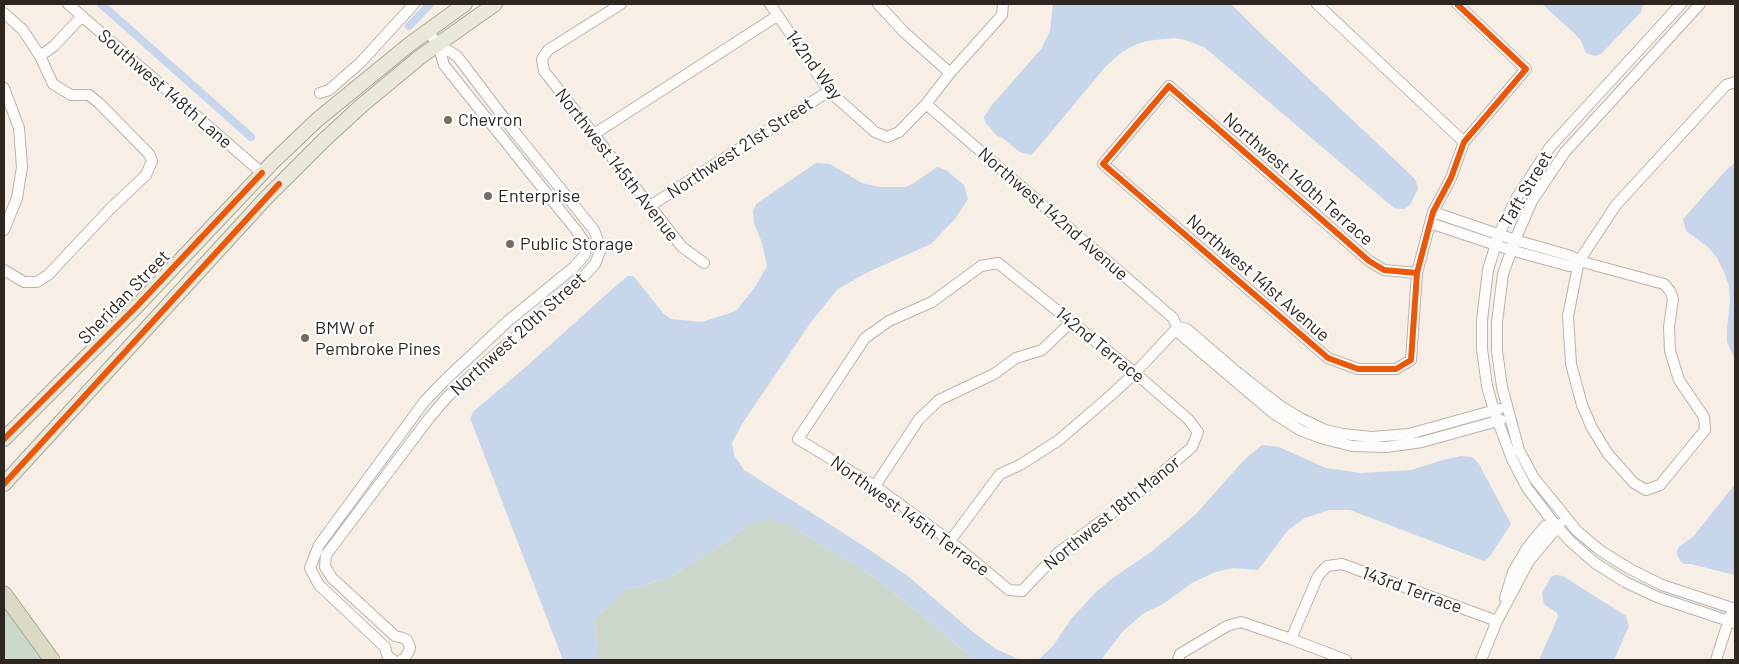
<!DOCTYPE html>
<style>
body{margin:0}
#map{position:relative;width:1739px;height:664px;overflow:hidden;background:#f7eee6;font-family:Barlow,sans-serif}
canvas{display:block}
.frame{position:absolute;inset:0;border:5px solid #2e2620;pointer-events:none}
</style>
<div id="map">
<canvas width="1739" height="664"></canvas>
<div class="frame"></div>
</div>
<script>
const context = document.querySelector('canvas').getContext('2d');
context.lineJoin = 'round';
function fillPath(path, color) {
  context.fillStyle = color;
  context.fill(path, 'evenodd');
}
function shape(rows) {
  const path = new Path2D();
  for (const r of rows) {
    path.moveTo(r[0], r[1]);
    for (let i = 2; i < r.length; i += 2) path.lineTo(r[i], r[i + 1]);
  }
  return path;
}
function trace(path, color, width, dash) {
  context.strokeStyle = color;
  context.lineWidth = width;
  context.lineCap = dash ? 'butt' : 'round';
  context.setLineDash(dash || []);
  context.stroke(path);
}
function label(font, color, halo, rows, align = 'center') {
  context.font = font + ' Barlow,sans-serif';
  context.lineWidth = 4.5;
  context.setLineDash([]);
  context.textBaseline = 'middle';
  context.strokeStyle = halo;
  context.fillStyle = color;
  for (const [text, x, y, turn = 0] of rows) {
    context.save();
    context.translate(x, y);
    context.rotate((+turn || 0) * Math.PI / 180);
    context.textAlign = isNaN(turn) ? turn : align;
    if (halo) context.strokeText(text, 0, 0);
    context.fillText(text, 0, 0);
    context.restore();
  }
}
const green = shape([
 [771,518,790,525,872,576,931,622,974,660,594,660,597,648,595,619,626,589,638,587,670,577,728,541,746,526],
 [4,606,44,660,4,660]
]);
const water = shape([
 [1053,4,1231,4,1256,29,1413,177,1416,181,1418,189,1410,205,1404,209,1394,208,1204,47,1185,40,1174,38,1146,41,1135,45,1122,52,1106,66,1036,150,1031,155,1020,152,1001,137,997,136,985,122,984,117,992,105,1041,49,1050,31],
 [1542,4,1643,4,1643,5,1641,12,1624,30,1601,54,1595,56,1586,53,1581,41,1574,33],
 [816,163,830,164,862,183,880,187,906,187,914,183,937,167,946,170,964,185,968,199,955,219,931,244,866,273,838,289,811,322,742,424,732,443,734,455,744,470,870,550,909,577,973,632,996,649,1018,659,1039,659,1053,646,1071,619,1096,592,1114,577,1151,552,1195,515,1245,459,1262,445,1279,447,1326,468,1361,473,1411,470,1443,460,1461,456,1472,457,1479,464,1511,524,1490,556,1484,561,1350,510,1329,510,1305,518,1288,530,1262,565,1257,570,1233,568,1213,573,1192,583,1163,604,1144,613,1123,631,1101,660,974,660,931,622,872,576,790,525,771,519,746,526,728,541,670,577,638,587,626,589,595,619,597,648,594,660,563,660,470,418,474,411,528,365,619,283,628,276,633,276,636,279,663,313,671,319,702,322,736,311,755,287,767,266,762,243,754,223,753,212,756,204],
 [1735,163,1735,360,1727,342,1727,329,1730,300,1729,286,1724,272,1717,258,1708,247,1686,231,1683,219,1728,168],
 [1735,484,1735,575,1691,564,1685,564,1681,562,1677,555,1677,550,1680,546,1693,537],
 [1555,575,1563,576,1626,616,1629,626,1614,660,1539,660,1558,617,1557,613,1544,604,1542,593,1551,577]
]);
const canal = shape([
 [101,4,251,137],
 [409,26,430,4]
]);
const minor = shape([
 [68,4,262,173],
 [621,4,548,50,542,59,544,71,682,247,704,263],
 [770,4,829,91,875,132,887,137,899,132,926,104,950,73,1002,15,1003,4],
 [878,4,904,32,950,73],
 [1317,4,1464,142],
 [1681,4,1550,147,1517,197,1499,234,1488,270,1482,320,1482,349,1487,386,1494,411,1512,459,1527,488,1556,526,1571,542,1595,563,1625,582,1657,597,1735,623],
 [1700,4,1565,152,1532,201,1515,240,1503,274,1497,322,1497,351,1502,387,1519,450,1534,478,1577,531,1601,551,1630,569,1662,585,1735,609],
 [4,13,23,30,40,56,53,84,71,95,89,95,100,104,149,154,152,161,146,175,111,208,48,275,37,282,24,282,4,270],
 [40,56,54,46,82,16],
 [4,88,19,128,22,167,17,198,4,230],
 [320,93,329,90,360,63,414,4],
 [926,104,1173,318,1181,335,1273,413,1300,430,1321,438,1352,446,1386,447,1422,442,1501,420],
 [594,134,777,16],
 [650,206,829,91],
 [1433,212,1515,240,1571,256,1579,261,1664,284,1670,291,1673,299,1669,327,1670,351,1679,380,1704,417,1705,430,1660,485,1646,490,1634,483,1608,454,1592,428,1582,405,1571,364,1568,316,1579,261,1616,205,1726,85,1735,82],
 [1430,223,1511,250,1569,266,1579,261],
 [998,263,1135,373,1188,419,1198,432,1192,447,1134,497,1059,552,1022,591,1009,590,950,541,875,486,798,439,865,338,889,321,932,302,981,266,998,263],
 [1417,273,1384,270,1369,261,1169,86,1103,164,1328,358,1358,369,1396,369,1411,360,1417,273,1433,212,1451,178,1464,142,1526,69,1457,4],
 [1178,327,1187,329,1238,373,1279,405,1300,418,1325,430,1343,434,1372,437,1409,434,1499,409],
 [875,486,919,419,939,400,994,374,1016,358,1042,350,1071,322],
 [950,541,1000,474,1020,465,1059,440,1110,396,1135,373,1178,327],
 [1505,598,1513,572,1527,548,1545,526,1556,526],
 [1291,639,1346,660],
 [393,660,387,655,385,647,319,585,310,568,319,545,424,402,444,381,508,321,573,268,584,256,587,246,576,230,444,65,438,44,427,31],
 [401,660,405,658,409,651,410,647,407,640,403,638,395,636,332,578,325,567,326,555,430,417,448,396,583,277,595,264,601,249,594,230,517,135,457,56,438,44],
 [1178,660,1180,654,1227,626,1241,622,1291,639,1318,576,1327,566,1342,564,1497,621],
 [1481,660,1497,621,1529,561,1560,524],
 [1716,660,1730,616]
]);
const major = shape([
 [4,439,137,306,273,162,317,120,410,44,465,4],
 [4,484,266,198,323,141,361,106,420,57,495,4]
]);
const highway = shape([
 [4,594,52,660]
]);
const cycleway = shape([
 [1417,273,1384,270,1369,261,1169,86,1103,164,1328,358,1358,369,1396,369,1411,360,1417,273,1433,212,1451,178,1464,142,1526,69,1457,4],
 [4,439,137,306,262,173],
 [4,484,279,184]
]);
const markers = [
 [448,120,5,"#746c65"],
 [488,196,5,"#746c65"],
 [510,244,5,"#746c65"],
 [305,338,5,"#746c65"]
];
const streetNames = [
 ["142nd Way",814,65,53],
 ["Southwest 148th Lane",165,89,41],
 ["Northwest 21st Street",740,148,-33],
 ["Northwest 145th Avenue",617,165,52],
 ["Northwest 140th Terrace",1298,179,41],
 ["Taft Street",1526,189,-59],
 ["Northwest 142nd Avenue",1053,214,41],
 ["Northwest 141st Avenue",1258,278,41],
 ["Sheridan Street",124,297,-46],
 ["Northwest 20th Street",518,334,-42],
 ["142nd Terrace",1100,345,39],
 ["Northwest 18th Manor",1112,513,-39],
 ["Northwest 145th Terrace",910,516,36],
 ["143rd Terrace",1412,590,20]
];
const poiNames = [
 ["Chevron",458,120],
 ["Enterprise",498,196],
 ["Public Storage",520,244],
 ["BMW of",315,328],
 ["Pembroke Pines",315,349]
];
fillPath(green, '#cdd8cd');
fillPath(water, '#c7d6eb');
trace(canal, '#c7d6eb', 8);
trace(minor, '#bbb3ac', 12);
trace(major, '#aca991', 16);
trace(highway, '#aca991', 17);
trace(minor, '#fefcfb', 10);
trace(major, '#e9e8db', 14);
trace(highway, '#dadac6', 15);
trace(cycleway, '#e8590c', 6);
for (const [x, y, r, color] of markers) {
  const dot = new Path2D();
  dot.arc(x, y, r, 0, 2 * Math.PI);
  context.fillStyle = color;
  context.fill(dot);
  trace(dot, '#fff', 2);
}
label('18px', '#2e2620', '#fff', streetNames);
label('18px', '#2e2620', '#fff', poiNames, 'left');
</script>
